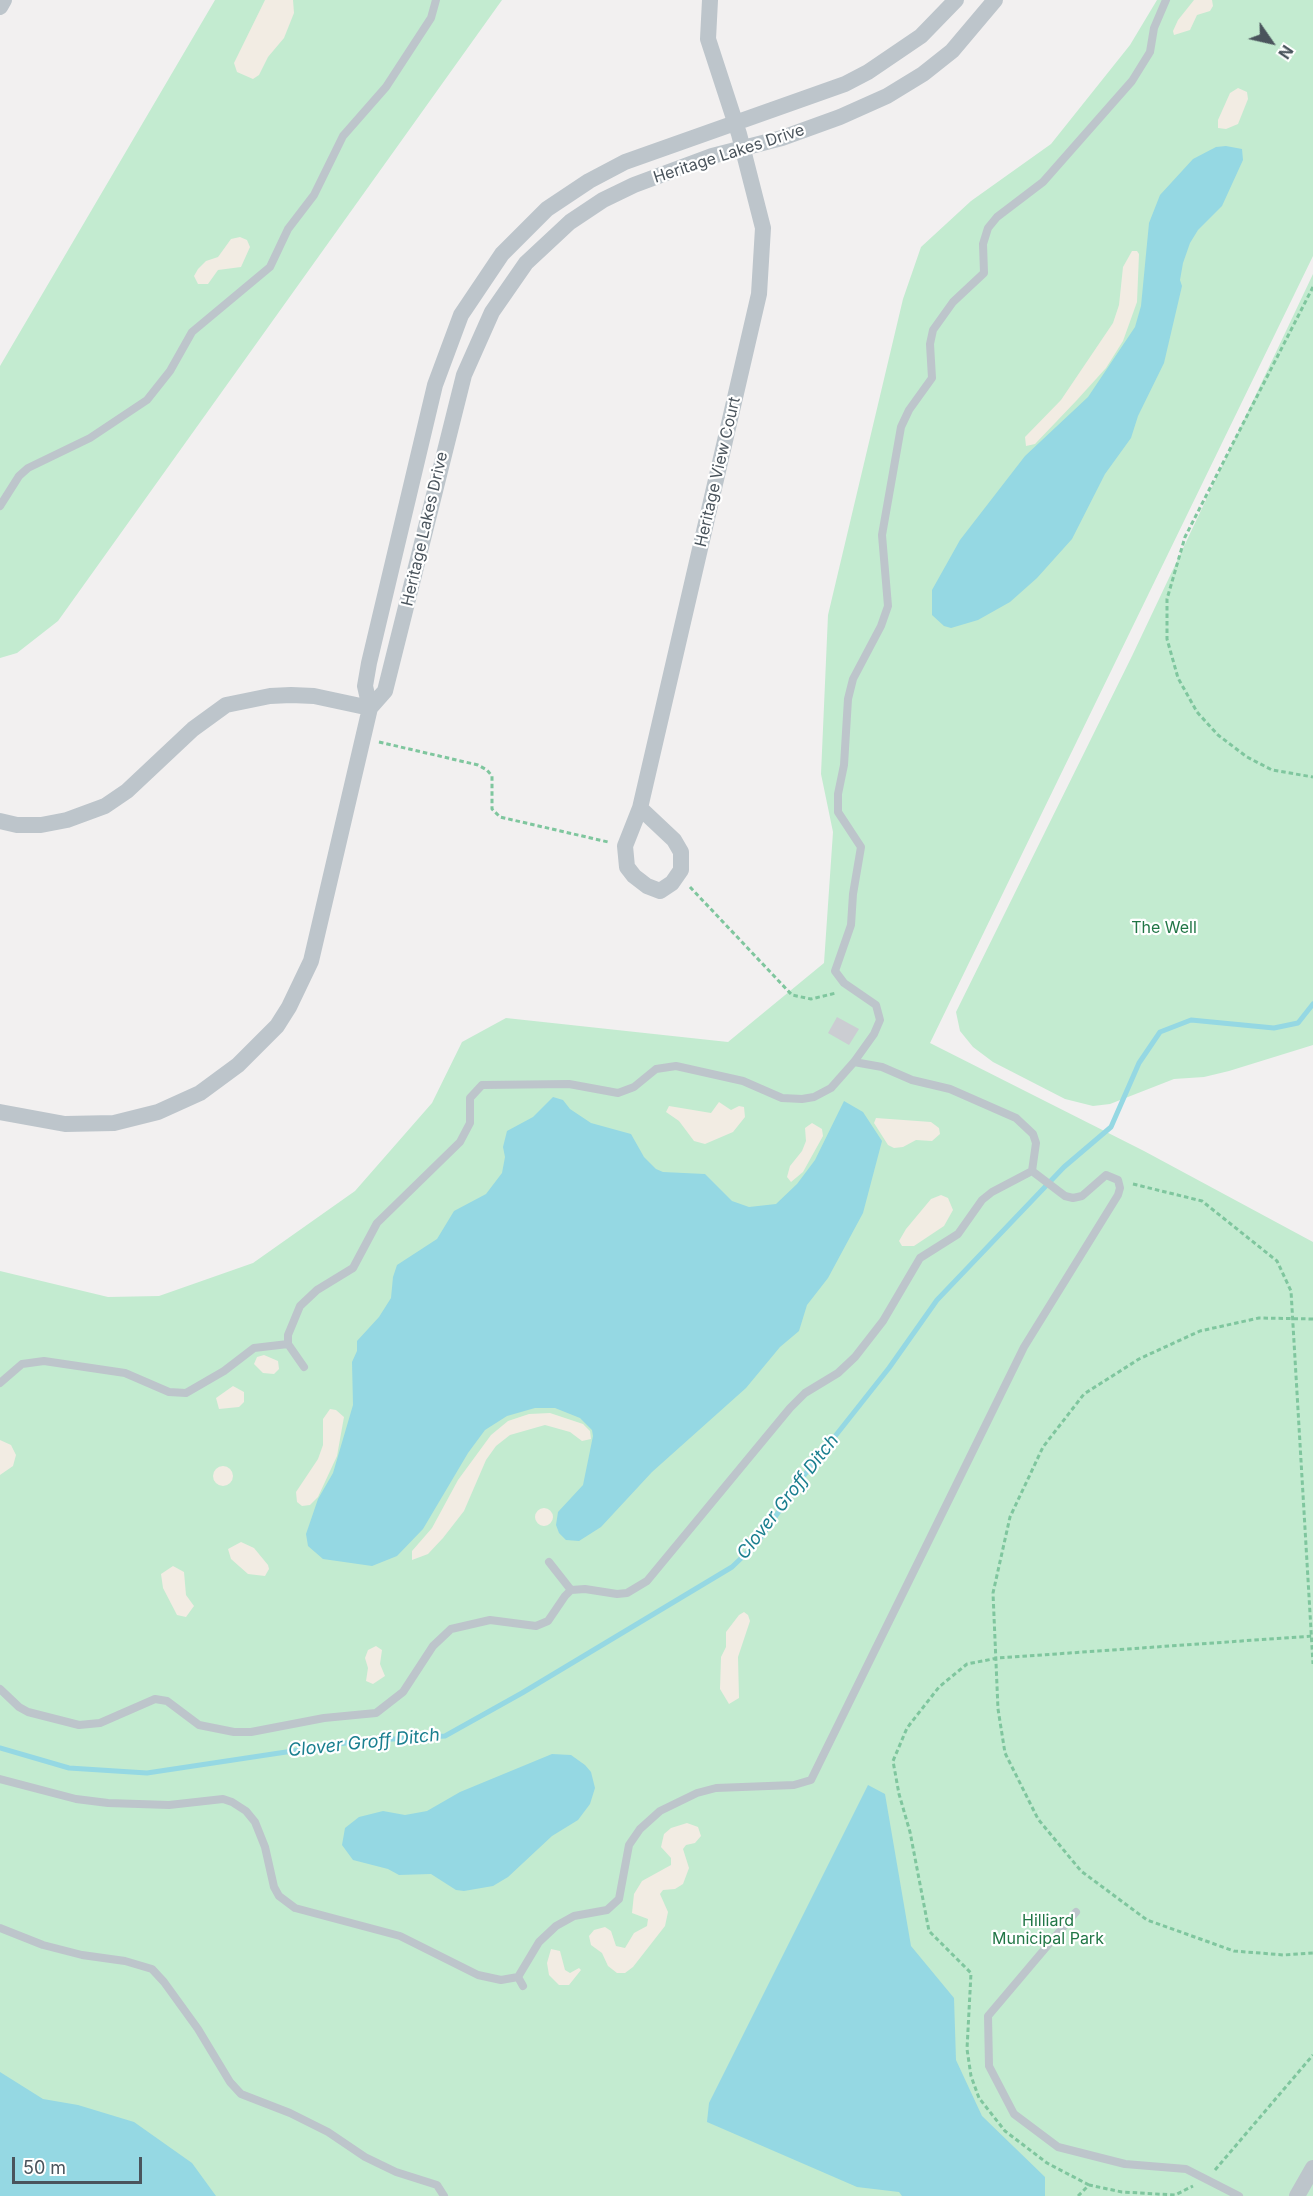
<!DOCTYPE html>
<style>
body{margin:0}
#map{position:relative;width:1313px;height:2196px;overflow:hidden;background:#f2f0f0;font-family:Inter,sans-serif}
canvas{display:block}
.north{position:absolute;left:1241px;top:12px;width:60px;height:60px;-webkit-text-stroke:4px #fff;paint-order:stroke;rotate:124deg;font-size:16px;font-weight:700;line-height:24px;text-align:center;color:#4a545c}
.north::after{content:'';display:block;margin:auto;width:21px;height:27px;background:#4a545c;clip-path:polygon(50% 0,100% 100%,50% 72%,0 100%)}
.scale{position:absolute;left:12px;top:2157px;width:130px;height:27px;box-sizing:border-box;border:3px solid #4a545c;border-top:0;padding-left:8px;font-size:18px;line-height:21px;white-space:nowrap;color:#4a545c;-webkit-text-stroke:4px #fff;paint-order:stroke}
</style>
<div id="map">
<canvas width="1313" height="2196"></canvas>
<div class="north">N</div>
<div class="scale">50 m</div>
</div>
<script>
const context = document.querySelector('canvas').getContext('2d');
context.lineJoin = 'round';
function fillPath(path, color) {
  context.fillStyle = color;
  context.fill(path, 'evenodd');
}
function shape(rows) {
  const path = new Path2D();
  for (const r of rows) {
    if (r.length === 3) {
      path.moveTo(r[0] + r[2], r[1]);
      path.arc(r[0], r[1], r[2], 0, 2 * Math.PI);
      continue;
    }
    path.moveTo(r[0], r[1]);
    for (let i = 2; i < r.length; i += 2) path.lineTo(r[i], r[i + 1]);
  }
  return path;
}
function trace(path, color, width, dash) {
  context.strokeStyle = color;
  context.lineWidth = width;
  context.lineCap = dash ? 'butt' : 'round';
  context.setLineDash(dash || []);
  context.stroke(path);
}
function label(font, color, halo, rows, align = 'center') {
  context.font = font + ' Inter,sans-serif';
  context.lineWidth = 4.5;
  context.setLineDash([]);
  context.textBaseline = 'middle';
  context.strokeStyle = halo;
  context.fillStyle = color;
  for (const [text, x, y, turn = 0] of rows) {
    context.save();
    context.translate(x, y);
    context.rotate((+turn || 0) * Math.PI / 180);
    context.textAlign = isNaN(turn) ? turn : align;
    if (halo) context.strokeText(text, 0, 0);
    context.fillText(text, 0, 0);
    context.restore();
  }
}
const green = shape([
 [215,0,502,0,58,621,17,653,0,658,0,366],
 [1157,0,1313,0,1313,256,930,1043,1144,1151,1313,1242,1313,2196,0,2196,0,1271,108,1297,159,1296,253,1263,355,1191,432,1103,462,1042,506,1018,728,1042,824,963,833,832,821,774,828,615,903,299,921,247,971,201,1051,144,1130,45],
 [1313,274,1313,1045,1229,1071,1204,1077,1174,1079,1110,1104,1093,1106,1065,1099,993,1062,973,1047,960,1031,956,1012,1132,656]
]);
const sand = shape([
 [265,0,293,0,294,13,284,38,268,57,259,75,253,79,237,72,234,63],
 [1194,0,1212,0,1213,6,1210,11,1197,15,1190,30,1174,35,1173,31,1178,20],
 [1238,88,1247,92,1248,99,1238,124,1226,129,1218,128,1218,120,1230,93],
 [240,237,247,240,250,247,241,267,218,270,208,284,198,284,194,276,198,269,206,261,218,257,231,239],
 [1132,251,1137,251,1139,254,1137,302,1123,341,1106,368,1077,400,1035,444,1026,446,1025,437,1061,400,1113,323,1119,305,1123,267],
 [719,1102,731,1110,739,1106,744,1107,745,1117,733,1132,705,1144,694,1141,679,1121,666,1112,669,1106,711,1113],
 [876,1118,931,1122,939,1128,940,1134,932,1141,916,1140,903,1147,894,1148,888,1145,874,1123],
 [812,1123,822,1129,823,1136,803,1172,791,1182,787,1177,790,1166,802,1151,806,1141,805,1128],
 [941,1195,948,1198,953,1210,944,1226,914,1246,902,1246,899,1241,906,1229,931,1199],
 [264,1355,278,1361,279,1369,274,1374,263,1373,254,1364,257,1357],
 [233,1386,244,1392,244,1402,239,1407,219,1409,216,1398],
 [330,1409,336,1410,344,1417,337,1456,318,1497,310,1505,302,1506,297,1502,296,1492,318,1459,323,1445,323,1419],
 [550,1413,583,1424,590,1431,591,1439,582,1441,570,1432,545,1425,510,1435,496,1446,486,1460,464,1511,443,1538,428,1554,412,1560,412,1551,432,1528,458,1480,491,1435,508,1421,529,1414],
 [0,1440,11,1445,16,1455,13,1466,0,1475],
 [223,1476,10],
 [544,1517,9],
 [241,1542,254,1548,268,1565,269,1569,265,1576,248,1574,231,1559,228,1549],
 [173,1566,184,1572,186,1595,194,1606,186,1617,177,1615,163,1588,161,1574],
 [744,1612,748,1615,750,1621,738,1657,739,1698,729,1704,720,1689,721,1657,726,1647,726,1632,739,1615],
 [376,1646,382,1650,380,1664,385,1676,373,1684,366,1681,368,1668,365,1658,368,1650],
 [687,1823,698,1827,701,1836,695,1843,686,1845,683,1849,689,1868,683,1884,675,1889,663,1890,660,1894,668,1912,665,1926,633,1967,625,1973,617,1973,608,1966,602,1953,591,1945,589,1936,594,1930,605,1927,611,1931,616,1946,625,1948,634,1933,647,1926,648,1919,632,1913,634,1894,642,1881,671,1865,671,1858,661,1847,664,1834,671,1828],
 [551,1949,560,1951,565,1970,570,1973,579,1968,581,1970,569,1985,559,1985,549,1975,547,1963]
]);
const water = shape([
 [1226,146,1242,149,1243,160,1222,206,1198,230,1190,243,1183,263,1180,280,1182,286,1164,363,1138,416,1131,438,1105,474,1072,539,1037,578,1010,602,978,620,951,628,944,626,932,615,932,590,960,540,1025,456,1088,397,1135,327,1141,306,1149,223,1160,195,1193,159,1216,147],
 [553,1097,563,1100,570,1109,591,1123,631,1134,644,1157,656,1169,663,1172,705,1174,732,1201,749,1207,776,1204,797,1184,815,1160,844,1101,863,1112,882,1141,863,1213,828,1278,807,1305,799,1331,780,1347,746,1388,652,1472,601,1527,579,1541,566,1540,559,1533,556,1525,558,1512,583,1485,593,1436,592,1430,580,1418,555,1408,535,1408,507,1416,485,1430,468,1453,423,1529,397,1556,372,1566,323,1559,308,1546,306,1534,318,1499,333,1473,353,1405,352,1362,357,1351,357,1341,379,1317,391,1298,393,1277,397,1265,437,1239,454,1211,486,1194,502,1173,505,1157,503,1147,507,1131,533,1117],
 [552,1754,571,1755,585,1765,591,1772,595,1788,590,1804,578,1820,552,1836,508,1877,493,1886,464,1891,456,1890,431,1874,399,1875,388,1869,353,1860,342,1845,345,1828,359,1817,383,1811,405,1815,427,1811,460,1792],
 [868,1785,885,1794,911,1946,954,1998,956,2060,982,2116,1045,2177,1045,2196,902,2196,899,2192,857,2187,707,2122,709,2103],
 [0,2072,43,2099,78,2105,134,2122,192,2163,216,2196,0,2196]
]);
const stream = shape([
 [0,1748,69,1768,147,1773,359,1741,445,1736,522,1693,732,1567,757,1543,802,1478,889,1368,937,1300,1064,1167,1111,1127,1139,1063,1160,1032,1191,1020,1274,1028,1298,1023,1313,1004]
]);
const building = shape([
 [837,1017,859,1029,849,1045,828,1033]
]);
const path = shape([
 [1313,287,1185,537,1167,599,1167,639,1178,678,1197,712,1218,735,1247,757,1272,770,1313,777],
 [379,742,478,765,487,770,492,776,492,809,500,817,608,842],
 [690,887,792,995,811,999,836,993],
 [1133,1184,1202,1201,1277,1261,1291,1291,1313,1664],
 [1313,1319,1259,1318,1200,1331,1139,1359,1084,1394,1043,1447,1010,1517,993,1593,998,1709,1005,1753,1038,1819,1081,1871,1147,1920,1234,1951,1284,1955,1313,1953],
 [1215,2170,1313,2055],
 [1089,2185,1047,2163,1005,2131,979,2098,971,2076,967,2049,971,1973,929,1931,910,1832,899,1794,893,1761,907,1728,939,1687,967,1664,998,1658,1313,1636],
 [1078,2196,1089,2185,1122,2192,1175,2195,1193,2186]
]);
const lane = shape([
 [0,506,19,476,28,468,90,438,147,400,170,371,192,332,270,267,288,229,314,195,343,136,386,87,431,18,436,0],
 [854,1062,882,1067,912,1080,950,1089,1016,1118,1033,1134,1036,1143,1032,1171],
 [304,1367,288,1344,288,1335,300,1306,317,1290,353,1268,377,1223,460,1142,470,1123,470,1098,482,1085,569,1084,618,1093,634,1087,656,1069,676,1066,743,1081,782,1098,802,1099,814,1097,831,1088,854,1062,874,1034,880,1020,876,1005,844,983,835,971,851,925,853,894,861,847,838,812,838,794,844,765,848,699,853,679,881,626,888,606,882,535,901,427,909,410,932,378,930,344,933,330,953,302,984,273,983,244,988,228,997,217,1043,182,1132,81,1150,52,1154,28,1166,0],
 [0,1383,22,1364,44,1361,125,1373,169,1392,186,1393,224,1371,254,1348,288,1344],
 [549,1562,571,1590],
 [0,1689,19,1707,28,1712,79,1725,100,1723,155,1699,167,1701,199,1725,234,1732,251,1732,324,1718,376,1713,403,1692,433,1646,451,1629,490,1620,536,1626,548,1621,565,1596,571,1590,585,1589,617,1594,627,1593,647,1581,790,1408,805,1393,838,1373,855,1357,883,1321,920,1258,958,1234,982,1200,992,1192,1032,1171,1065,1196,1073,1198,1082,1196,1106,1175,1118,1180,1120,1188,1118,1195,1024,1347,811,1780,794,1785,716,1788,697,1793,660,1811,640,1829,629,1845,619,1899,607,1910,574,1916,556,1926,539,1942,518,1977,501,1980,478,1975,400,1936,295,1908,279,1896,274,1887,265,1847,255,1822,246,1811,232,1802,223,1799,169,1805,108,1803,76,1799,0,1779],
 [1076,1912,988,2016,989,2066,1014,2114,1058,2147,1125,2164,1186,2169,1239,2196],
 [0,1928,43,1945,82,1955,125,1961,152,1969,164,1982,198,2029,230,2082,241,2094,290,2113,328,2132,365,2157,396,2172,437,2185,444,2196],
 [518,1977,523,1986]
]);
const street = shape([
 [0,7,4,0],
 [370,708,365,686,369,663,435,385,461,315,502,254,547,209,589,181,625,162,845,84,868,72,921,36,956,0],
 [640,808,674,840,681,852,681,870,672,883,660,891,647,886,634,876,627,867,625,846,640,808,759,294,763,228,739,134,708,39,710,0],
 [0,821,17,825,41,825,67,820,105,806,127,791,193,729,226,705,270,696,291,695,314,696,370,708],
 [0,1112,65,1124,114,1123,158,1112,200,1093,238,1065,277,1026,289,1007,311,961,370,708,385,691,464,375,492,312,526,263,570,222,603,200,634,185,712,156,782,138,840,117,887,96,923,74,952,51,995,0],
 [1297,2196,1313,2168]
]);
const streetNames = [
 ["Heritage Lakes Drive",729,154,-18],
 ["Heritage View Court",718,472,-77],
 ["Heritage Lakes Drive",425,529,-77]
];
const parkNames = [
 ["The Well",1164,928],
 ["Hilliard",1048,1921],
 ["Municipal Park",1048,1939]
];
const waterNames = [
 ["Clover Groff Ditch",788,1497,-52],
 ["Clover Groff Ditch",364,1743,-6]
];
fillPath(green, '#c3ebd0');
fillPath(sand, '#f2ece3');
fillPath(water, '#95d8e3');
trace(stream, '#95d8e3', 5);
fillPath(building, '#cbcdd2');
trace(path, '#7fc69e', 3, [4.5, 3]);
trace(lane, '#bdc5cb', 8);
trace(street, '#bdc5cb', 16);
label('16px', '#4a545c', '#fff', streetNames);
label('16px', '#217646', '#fff', parkNames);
label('italic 18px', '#1a7f8f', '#fff', waterNames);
</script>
